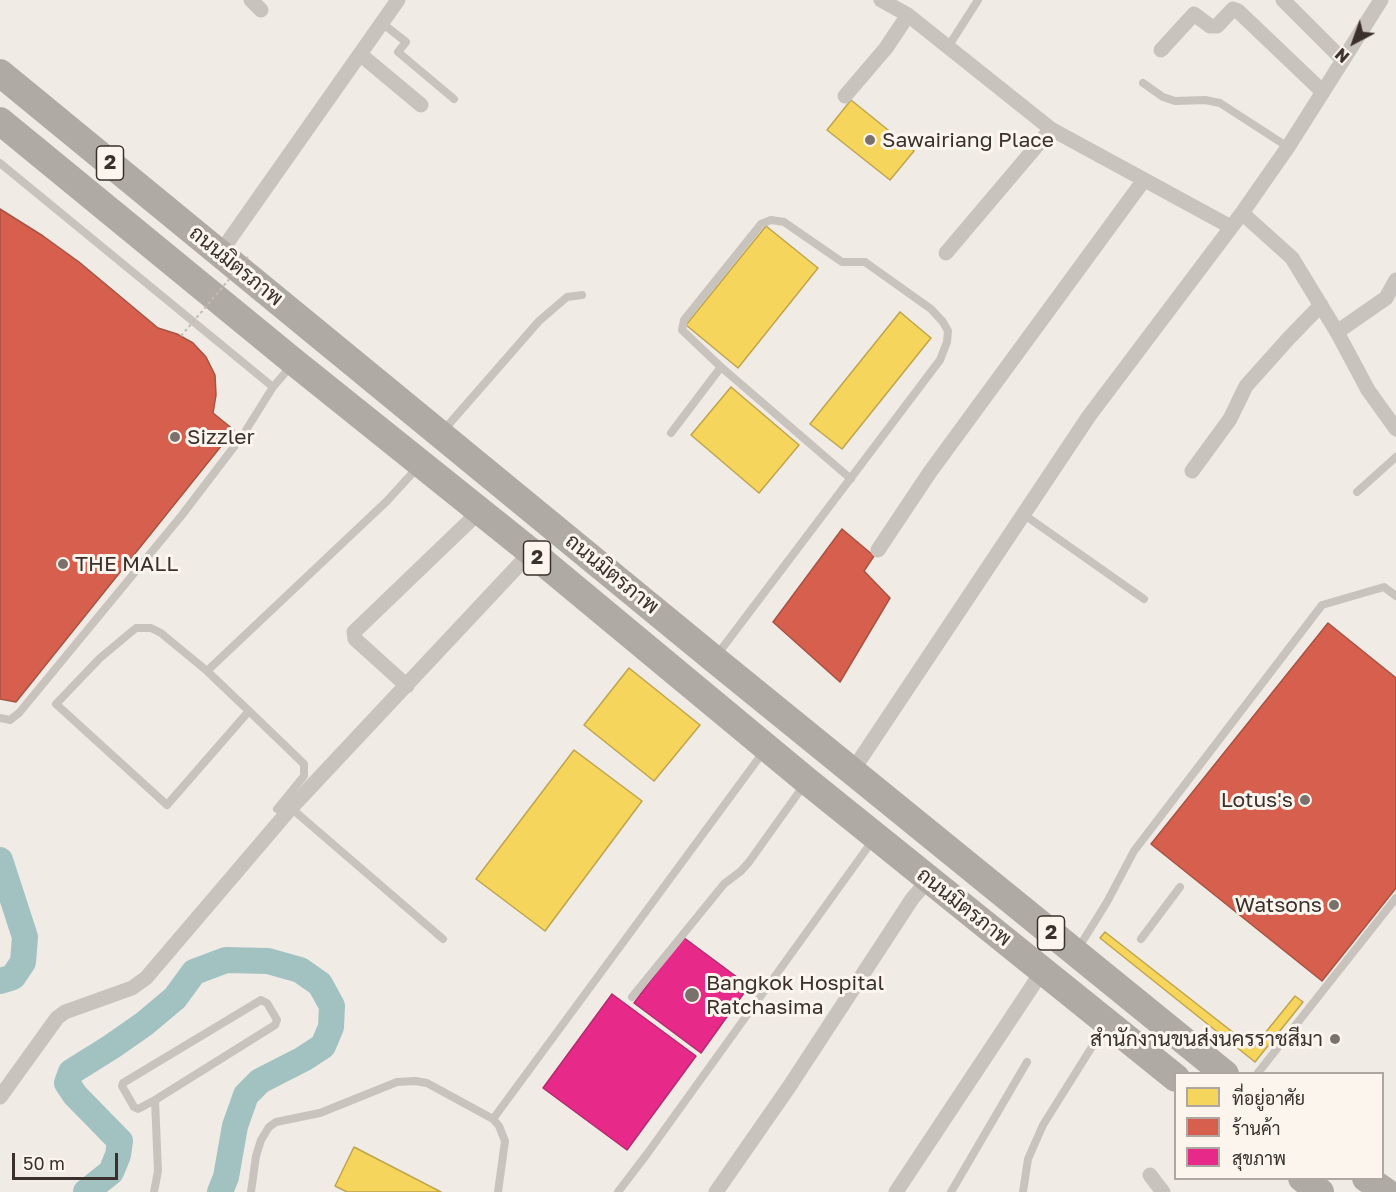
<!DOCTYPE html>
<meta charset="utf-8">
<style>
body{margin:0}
#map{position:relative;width:1396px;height:1192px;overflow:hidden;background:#f0ebe5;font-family:"Golos Text",Sarabun,sans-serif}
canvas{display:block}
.legend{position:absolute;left:1174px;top:1072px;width:210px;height:108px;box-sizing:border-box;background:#fbf5ee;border:2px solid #aea6a0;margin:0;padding:8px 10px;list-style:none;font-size:18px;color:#3b302b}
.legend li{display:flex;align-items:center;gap:12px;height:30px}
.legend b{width:30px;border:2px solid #aea6a0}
.north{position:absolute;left:1324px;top:12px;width:60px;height:60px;-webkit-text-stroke:4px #fbf5ee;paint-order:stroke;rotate:221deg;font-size:16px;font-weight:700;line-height:24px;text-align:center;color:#3b302b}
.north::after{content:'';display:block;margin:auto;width:21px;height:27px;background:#3b302b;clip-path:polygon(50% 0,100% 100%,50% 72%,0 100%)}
.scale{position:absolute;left:12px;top:1153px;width:106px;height:27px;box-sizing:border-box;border:3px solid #3b302b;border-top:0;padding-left:8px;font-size:18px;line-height:21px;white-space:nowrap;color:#3b302b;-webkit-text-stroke:4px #fbf5ee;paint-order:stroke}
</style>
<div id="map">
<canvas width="1396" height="1192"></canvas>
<ul class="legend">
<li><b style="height:16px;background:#f6d55c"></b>ที่อยู่อาศัย</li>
<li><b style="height:16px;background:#d6604d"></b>ร้านค้า</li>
<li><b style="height:16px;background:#e7298a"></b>สุขภาพ</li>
</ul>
<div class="north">N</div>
<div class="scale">50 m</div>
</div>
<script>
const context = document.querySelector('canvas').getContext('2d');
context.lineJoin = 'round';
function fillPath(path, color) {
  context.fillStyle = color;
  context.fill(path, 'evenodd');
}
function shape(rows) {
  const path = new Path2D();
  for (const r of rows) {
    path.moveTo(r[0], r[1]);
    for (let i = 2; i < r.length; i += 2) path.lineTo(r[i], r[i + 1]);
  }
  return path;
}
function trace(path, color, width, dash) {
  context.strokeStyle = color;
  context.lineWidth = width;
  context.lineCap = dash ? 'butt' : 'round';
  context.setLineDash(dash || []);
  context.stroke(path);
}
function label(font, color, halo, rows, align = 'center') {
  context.font = font + ' "Golos Text",Sarabun,sans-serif';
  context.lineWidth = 6;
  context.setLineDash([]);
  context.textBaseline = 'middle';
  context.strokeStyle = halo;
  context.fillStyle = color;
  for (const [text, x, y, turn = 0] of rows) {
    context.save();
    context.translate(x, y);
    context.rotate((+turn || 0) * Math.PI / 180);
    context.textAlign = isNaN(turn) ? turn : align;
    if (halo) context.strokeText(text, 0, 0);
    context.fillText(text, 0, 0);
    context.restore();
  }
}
const homes = shape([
 [851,100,914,151,890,180,827,130,851,100],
 [766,226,818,268,738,368,686,325,766,226],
 [900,312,931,338,842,449,810,424,900,312],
 [731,387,799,445,759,493,691,435,731,387],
 [629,668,700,725,654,781,584,725,629,668],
 [574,750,642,801,545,931,476,879,574,750],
 [1105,932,1253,1048,1295,996,1303,1002,1255,1062,1100,938,1105,932],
 [354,1147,441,1192,347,1192,335,1186,354,1147]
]);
const shops = shape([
 [0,209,43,236,79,262,158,328,177,334,193,343,206,357,215,375,216,395,213,413,234,430,16,702,0,699,0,209],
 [842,529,874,556,864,571,890,598,840,682,773,622,842,529],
 [1328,623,1396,678,1396,888,1322,981,1151,844,1328,623]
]);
const health = shape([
 [683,937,749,986,701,1053,634,1003,683,937],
 [612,994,696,1056,627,1150,543,1088,612,994]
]);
const river = shape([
 [0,860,25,937,23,962,13,977,0,981],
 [86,1192,111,1172,118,1155,120,1141,75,1095,67,1083,71,1072,111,1047,144,1024,175,998,194,972,226,960,268,961,300,970,320,984,332,1006,331,1027,323,1046,303,1059,260,1081,246,1095,235,1126,226,1177,220,1192]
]);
const lane = shape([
 [382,23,406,42,398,52,454,99],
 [948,47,978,0],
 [1143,83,1163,97,1175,101,1205,100,1220,103,1288,147],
 [0,163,273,387],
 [721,367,851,479],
 [443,431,539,321,567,297,582,295],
 [671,433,721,367,682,330,684,320,761,224,771,220,784,222,842,262,865,262,931,309,943,322,948,331,947,342,940,360,717,655],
 [1357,492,1396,457],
 [1023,514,1144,599],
 [207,671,161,633,151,628,136,628,100,658,56,704,167,805,249,711,207,671,387,501,418,467],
 [249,711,304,764,304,776,277,809],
 [0,718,10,720,19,713,182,515,243,435,273,387,291,366],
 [291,808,443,939],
 [1141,939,1180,887],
 [1079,947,1107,902,1134,851,1322,605,1384,587,1396,596],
 [632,997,724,884,741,871,749,862,804,785],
 [1257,1074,1396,898],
 [493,1119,764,751],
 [154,1192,158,1171,155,1100,275,1025,277,1020,267,1003,261,1000,123,1083,122,1086,134,1107,138,1109,155,1100],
 [251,1192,256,1156,261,1140,269,1127,276,1122,320,1113,397,1082,415,1081,427,1083,493,1119,499,1126,505,1141,498,1192],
 [618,1192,647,1154,873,840],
 [951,1192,1027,1062],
 [1023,1192,1028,1159,1043,1125,1105,1026]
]);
const street = shape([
 [251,0,261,10],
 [881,0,908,15,1051,129,1231,227],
 [1283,0,1343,60],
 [1161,50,1194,14,1210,26,1217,26,1233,9,1238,11,1323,92],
 [361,55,421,105],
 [845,96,886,48,908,15],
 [1242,213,1292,258,1337,332,1368,390,1396,429],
 [220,253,398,0],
 [946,253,1051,129],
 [1337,332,1386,298,1396,280],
 [1192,471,1230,419,1246,386,1289,338,1321,305],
 [878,550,930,472,1144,180],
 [407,686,355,639,354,632,480,511],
 [853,770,1089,416,1242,213,1288,147,1381,0],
 [0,1097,57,1018,65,1012,132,988,146,978,291,808,531,552],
 [1150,1175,1163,1192],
 [716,1192,789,1087,912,899,929,879],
 [896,1192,1043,970]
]);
const highway = shape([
 [0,73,714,659,1225,1074],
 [0,121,294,362,531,552,807,781,1176,1078],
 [1302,1178,1320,1192],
 [1366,1178,1386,1192]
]);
const pathBridge = shape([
 [181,336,248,257]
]);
const markers = [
 [870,140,6,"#7a716c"],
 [175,437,6,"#7a716c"],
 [63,564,6,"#7a716c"],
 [1305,800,6,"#7a716c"],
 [1334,905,6,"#7a716c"],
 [692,995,8,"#7a716c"],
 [1335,1039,6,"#7a716c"]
];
const shields = [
 [110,163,27],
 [537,558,27],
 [1051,933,27]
];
const shieldNames = [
 ["2",110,163],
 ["2",537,558],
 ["2",1051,933]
];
const poiNames = [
 ["Sawairiang Place",882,140],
 ["Sizzler",187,437],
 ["THE MALL",75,564],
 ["Lotus's",1293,800,"right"],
 ["Watsons",1322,905,"right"],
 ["Bangkok Hospital",706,983],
 ["Ratchasima",706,1007],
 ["สำนักงานขนส่งนครราชสีมา",1323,1039,"right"]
];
const streetNames = [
 ["ถนนมิตรภาพ",236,266,39],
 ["ถนนมิตรภาพ",612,574,39],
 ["ถนนมิตรภาพ",964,907,38]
];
fillPath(homes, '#f6d55c');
trace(homes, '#bea44d', 1.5);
fillPath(shops, '#d6604d');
trace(shops, '#a85243', 1.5);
fillPath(health, '#e7298a');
trace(health, '#b32b6e', 1.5);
trace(river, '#a1c2c1', 26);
trace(lane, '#c9c3be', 8);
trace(street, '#c9c3be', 15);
trace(highway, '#afaaa4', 28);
trace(pathBridge, '#c2bbb6', 2, [3, 3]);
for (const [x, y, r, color] of markers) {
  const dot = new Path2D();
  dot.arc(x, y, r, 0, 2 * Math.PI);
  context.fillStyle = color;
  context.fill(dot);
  trace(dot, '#fbf5ee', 2);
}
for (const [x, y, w] of shields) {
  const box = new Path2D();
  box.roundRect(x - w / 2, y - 17, w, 34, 4.5);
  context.fillStyle = '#fbf5ee';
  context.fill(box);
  trace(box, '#3b302b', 1.5);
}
label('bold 20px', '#3b302b', null, shieldNames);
label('21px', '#3b302b', '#fbf5ee', poiNames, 'left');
label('21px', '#3b302b', '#fbf5ee', streetNames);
</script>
